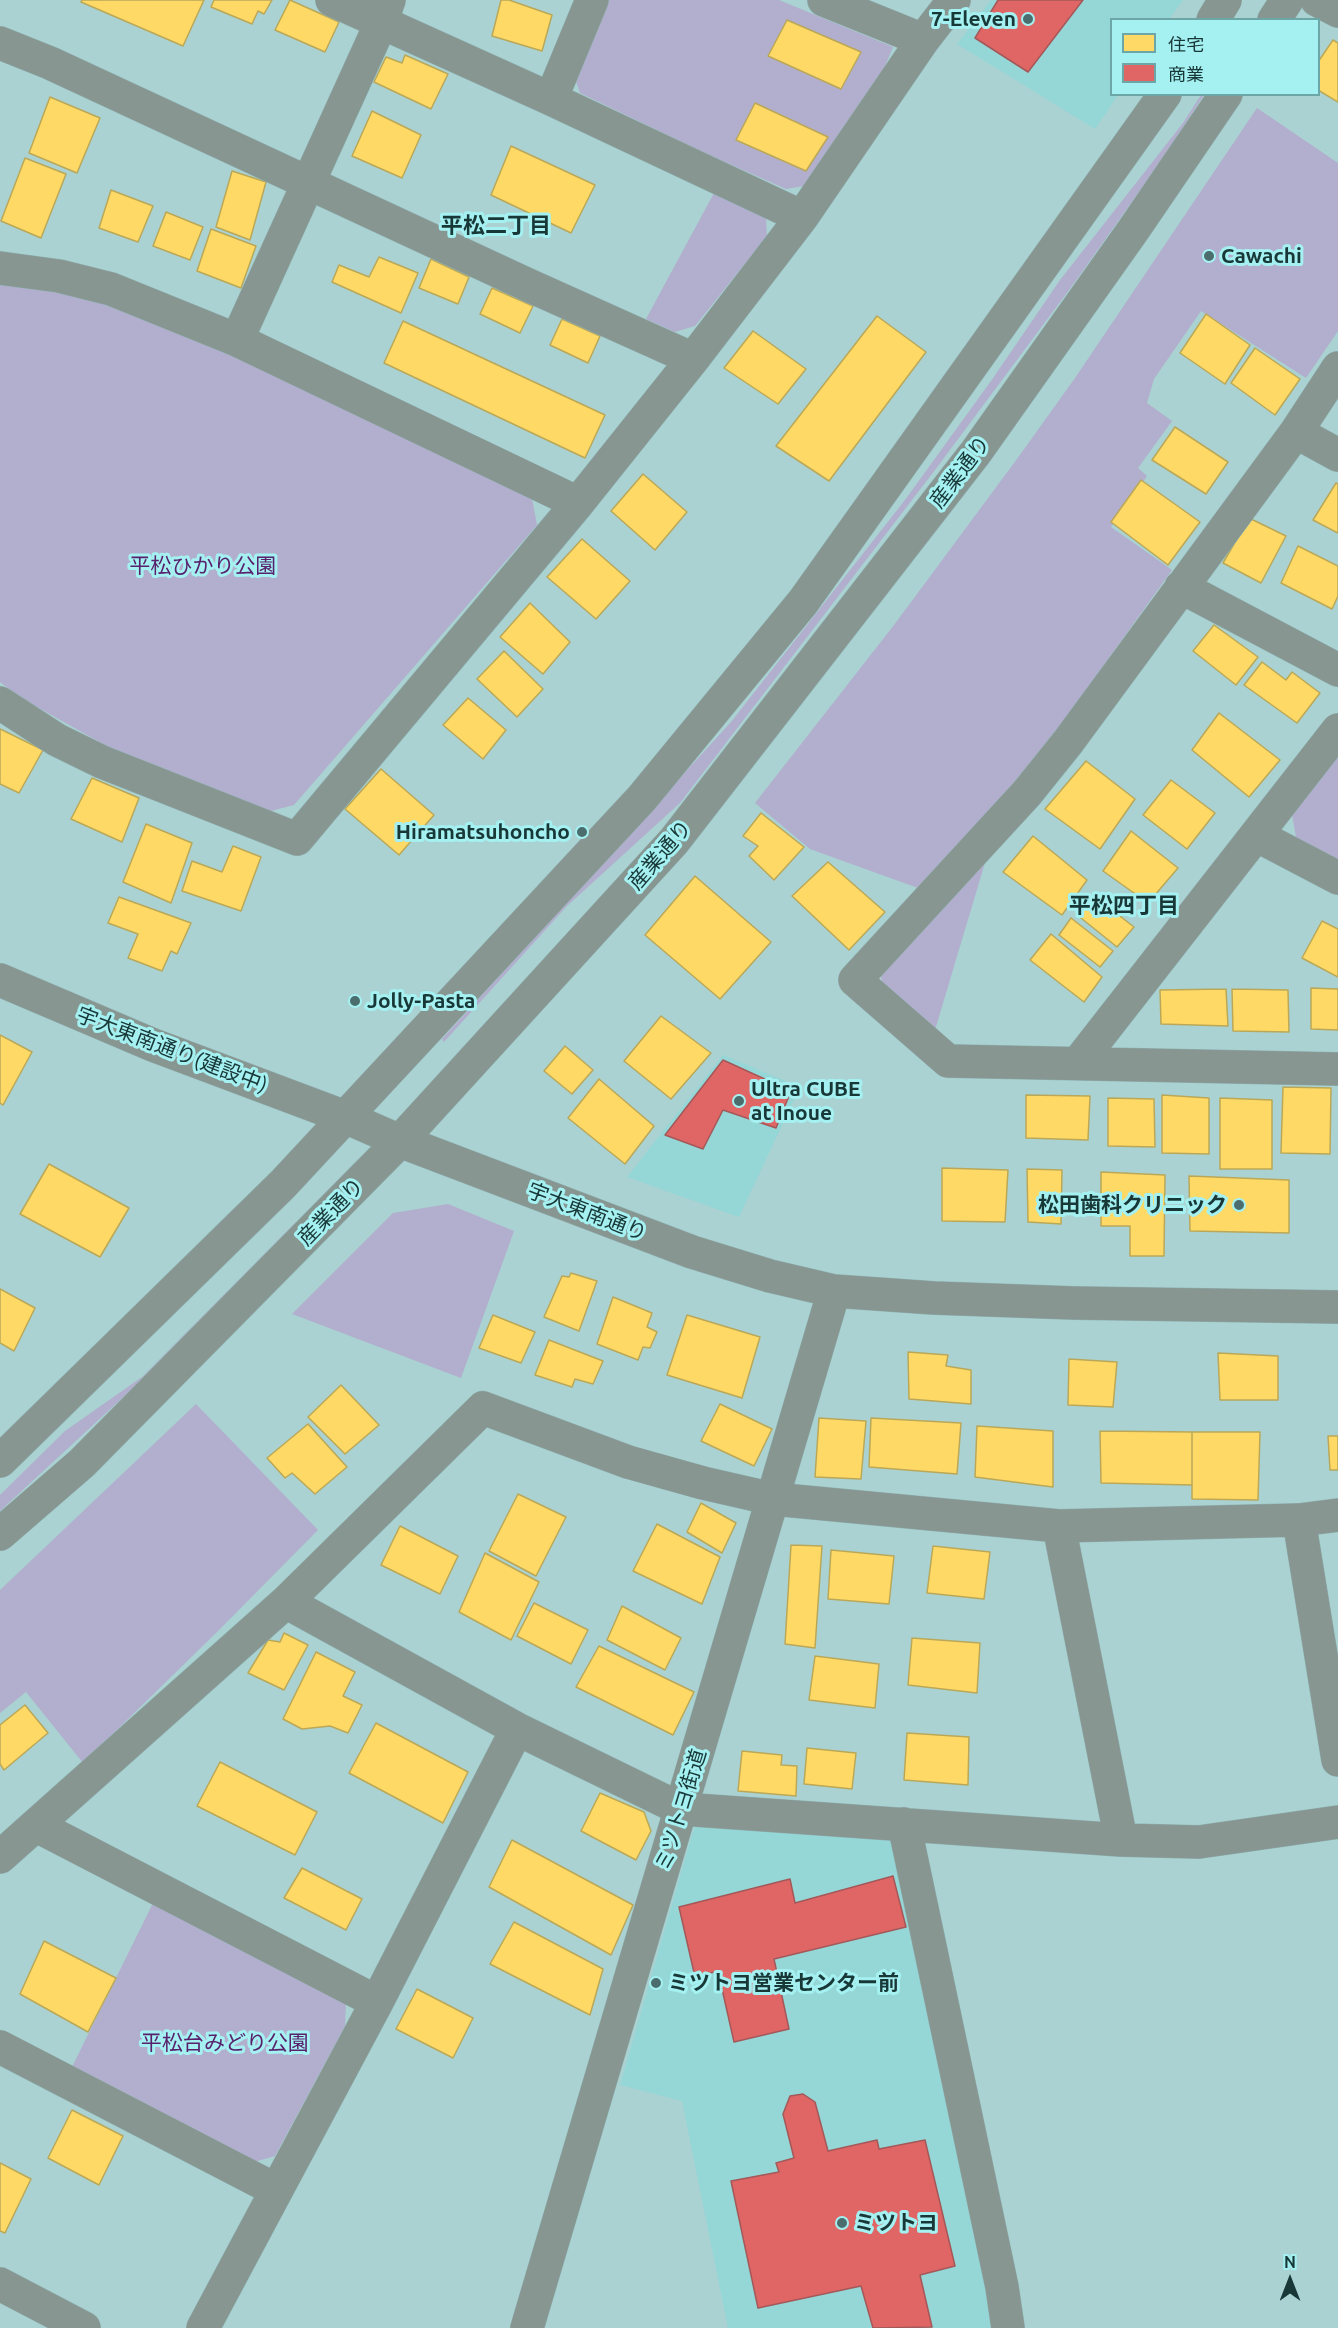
<!DOCTYPE html>
<meta charset="utf-8">
<style>
body{margin:0}
#map{position:relative;width:1338px;height:2328px;overflow:hidden;background:#aad2d2;font-family:Ubuntu,"Noto Sans JP",sans-serif}
canvas{display:block}
.legend{position:absolute;left:1110px;top:18px;width:210px;height:78px;box-sizing:border-box;background:#a5f0f1;border:2px solid #6da6a7;margin:0;padding:8px 10px;list-style:none;font-size:18px;color:#183737}
.legend li{display:flex;align-items:center;gap:12px;height:30px}
.legend b{width:30px;border:2px solid #6da6a7}
.north{position:absolute;left:1260px;top:2250px;width:60px;height:60px;-webkit-text-stroke:4px #a5f0f1;paint-order:stroke;rotate:0deg;font-size:16px;font-weight:700;line-height:24px;text-align:center;color:#183737}
.north::after{content:'';display:block;margin:auto;width:21px;height:27px;background:#183737;clip-path:polygon(50% 0,100% 100%,50% 72%,0 100%)}
</style>
<div id="map">
<canvas width="1338" height="2328"></canvas>
<ul class="legend">
<li><b style="height:16px;background:#ffd966"></b>住宅</li>
<li><b style="height:16px;background:#e06666"></b>商業</li>
</ul>
<div class="north">N</div>
</div>
<script>
const context = document.querySelector('canvas').getContext('2d');
context.lineJoin = 'round';
function fillPath(path, color) {
  context.fillStyle = color;
  context.fill(path, 'evenodd');
}
function shape(rows) {
  const path = new Path2D();
  for (const r of rows) {
    path.moveTo(r[0], r[1]);
    for (let i = 2; i < r.length; i += 2) path.lineTo(r[i], r[i + 1]);
  }
  return path;
}
function trace(path, color, width, dash) {
  context.strokeStyle = color;
  context.lineWidth = width;
  context.lineCap = dash ? 'butt' : 'round';
  context.setLineDash(dash || []);
  context.stroke(path);
}
function label(font, color, halo, rows, align = 'center') {
  context.font = font + ' Ubuntu,"Noto Sans JP",sans-serif';
  context.lineWidth = 6;
  context.setLineDash([]);
  context.textBaseline = 'middle';
  context.strokeStyle = halo;
  context.fillStyle = color;
  for (const [text, x, y, turn = 0] of rows) {
    context.save();
    context.translate(x, y);
    context.rotate((+turn || 0) * Math.PI / 180);
    context.textAlign = isNaN(turn) ? turn : align;
    if (halo) context.strokeText(text, 0, 0);
    context.fillText(text, 0, 0);
    context.restore();
  }
}
const built = shape([
 [991,0,1183,0,1169,19,1112,20,1112,94,1118,95,1095,129,957,44],
 [723,1055,800,1087,739,1217,627,1177],
 [707,1824,892,1838,999,2328,728,2328,682,2101,620,2085,694,1828]
]);
const green = shape([
 [608,0,779,0,893,47,869,105,810,185,786,189,709,155,580,93,574,76],
 [1201,95,1204,95,1161,161,1072,286,938,466,680,803,567,906,444,1042,442,1039,731,722,905,500,991,381,1060,280,1183,123],
 [1257,108,1338,163,1338,331,1306,378,1201,311,1154,379,1147,403,1172,421,1138,468,1147,476,1111,527,1172,570,1050,740,1010,792,918,888,810,849,755,803,894,625,1017,459,1075,378],
 [714,193,766,218,767,236,695,326,675,332,646,319],
 [0,284,56,291,95,301,194,338,531,493,537,525,294,805,271,811,112,749,21,698,0,682],
 [1338,755,1338,863,1297,842,1292,815],
 [987,856,935,1030,882,985,881,975],
 [448,1204,514,1231,461,1378,292,1314,393,1213],
 [296,1222,297,1224,144,1378,0,1511,0,1495,65,1431,142,1377],
 [196,1404,318,1530,219,1630,83,1763,26,1692,0,1713,0,1590],
 [153,1903,346,1999,345,2026,275,2156,254,2162,72,2067]
]);
const homes = shape([
 [82,0,204,0,183,46,81,2,82,0],
 [214,0,272,0,264,14,258,11,252,24,211,7,214,0],
 [290,0,339,22,325,52,275,30,290,0],
 [501,0,509,0,552,15,542,51,492,36,501,0],
 [787,20,861,52,841,89,768,56,787,20],
 [1333,40,1338,43,1338,102,1318,90,1318,62,1333,40],
 [405,55,448,74,431,109,374,82,386,57,402,63,405,55],
 [50,97,100,118,77,173,29,153,50,97],
 [755,103,828,137,806,171,736,140,755,103],
 [372,111,421,135,402,178,352,156,372,111],
 [511,146,595,185,571,233,491,195,511,146],
 [25,158,66,174,41,238,1,221,25,158],
 [232,171,266,182,250,240,216,227,232,171],
 [111,190,153,206,138,242,99,228,111,190],
 [166,212,203,227,190,260,153,246,166,212],
 [211,229,256,246,241,288,197,271,211,229],
 [379,257,418,273,401,313,332,282,339,265,369,277,379,257],
 [431,259,469,277,458,304,419,288,431,259],
 [492,288,533,306,520,333,480,314,492,288],
 [1206,314,1250,345,1225,384,1180,353,1206,314],
 [877,316,926,352,829,481,776,446,877,316],
 [562,319,600,336,588,363,550,345,562,319],
 [403,321,605,415,585,458,384,363,403,321],
 [753,331,806,369,778,404,724,368,753,331],
 [1255,348,1300,379,1275,415,1231,383,1255,348],
 [1175,427,1228,462,1206,494,1152,460,1175,427],
 [643,474,687,512,655,550,611,511,643,474],
 [1141,480,1200,522,1168,565,1111,522,1141,480],
 [1336,483,1338,484,1338,533,1313,520,1336,483],
 [1249,518,1286,536,1261,583,1223,563,1249,518],
 [582,539,630,581,596,619,547,577,582,539],
 [1298,546,1338,566,1338,596,1332,609,1281,583,1298,546],
 [530,603,570,642,543,674,500,637,530,603],
 [1214,625,1258,657,1236,685,1193,651,1214,625],
 [504,651,543,689,517,717,477,679,504,651],
 [1262,662,1286,680,1292,672,1320,693,1297,723,1244,685,1262,662],
 [468,698,506,730,483,759,443,725,468,698],
 [1219,713,1280,760,1249,797,1192,750,1219,713],
 [0,729,43,750,19,793,0,784,0,729],
 [1086,761,1135,799,1100,849,1045,809,1086,761],
 [381,769,434,815,399,855,345,809,381,769],
 [92,778,139,798,122,842,71,819,92,778],
 [1171,780,1215,813,1187,849,1143,815,1171,780],
 [761,813,804,847,774,880,749,856,758,846,743,836,761,813],
 [146,824,192,843,171,903,123,882,146,824],
 [1131,831,1178,868,1148,903,1103,871,1131,831],
 [1033,836,1087,880,1062,915,1003,872,1033,836],
 [233,846,261,857,241,911,182,891,192,861,222,872,233,846],
 [828,862,885,912,849,950,792,896,828,862],
 [695,876,771,942,720,999,645,935,695,876],
 [1094,896,1134,927,1117,947,1076,914,1094,896],
 [119,897,191,923,177,954,171,951,162,971,128,958,138,934,108,923,119,897],
 [1071,918,1113,951,1100,967,1059,935,1071,918],
 [1322,921,1338,929,1338,977,1302,958,1322,921],
 [1051,934,1102,977,1084,1002,1030,960,1051,934],
 [1311,988,1338,989,1338,1030,1311,1029,1311,988],
 [1226,989,1228,1026,1161,1024,1160,990,1226,989],
 [1232,989,1288,990,1289,1032,1233,1031,1232,989],
 [661,1016,711,1053,671,1099,624,1061,661,1016],
 [0,1035,32,1052,3,1105,0,1103,0,1035],
 [565,1046,593,1070,572,1094,544,1071,565,1046],
 [599,1079,654,1126,625,1164,568,1118,599,1079],
 [1283,1087,1331,1088,1330,1154,1281,1153,1283,1087],
 [1026,1095,1090,1096,1088,1140,1026,1138,1026,1095],
 [1162,1095,1209,1098,1209,1154,1162,1153,1162,1095],
 [1108,1098,1154,1099,1155,1147,1108,1146,1108,1098],
 [1220,1098,1272,1100,1272,1169,1220,1169,1220,1098],
 [49,1164,129,1208,100,1257,20,1214,49,1164],
 [942,1168,1008,1170,1005,1222,942,1221,942,1168],
 [1027,1169,1062,1170,1061,1224,1028,1222,1027,1169],
 [1101,1172,1165,1175,1164,1256,1130,1256,1130,1226,1101,1226,1101,1172],
 [1189,1176,1289,1180,1289,1233,1190,1231,1189,1176],
 [571,1273,597,1281,579,1331,544,1317,562,1276,569,1277,571,1273],
 [0,1289,35,1308,14,1351,0,1343,0,1289],
 [613,1297,652,1313,647,1327,657,1332,650,1348,643,1347,638,1360,597,1344,613,1297],
 [493,1315,535,1332,521,1363,479,1348,493,1315],
 [687,1315,760,1337,742,1398,667,1375,687,1315],
 [549,1340,603,1361,593,1384,575,1379,572,1387,535,1375,549,1340],
 [908,1352,948,1355,946,1366,971,1370,971,1404,909,1399,908,1352],
 [1218,1353,1278,1356,1278,1400,1220,1400,1218,1353],
 [1069,1359,1117,1362,1113,1407,1068,1405,1069,1359],
 [341,1385,379,1425,345,1454,308,1417,341,1385],
 [720,1404,772,1429,754,1466,701,1441,720,1404],
 [819,1418,866,1421,861,1479,815,1477,819,1418],
 [871,1418,961,1423,957,1474,869,1467,871,1418],
 [308,1424,347,1467,315,1494,292,1473,285,1478,267,1458,308,1424],
 [977,1426,1053,1431,1053,1487,975,1477,977,1426],
 [1100,1431,1192,1432,1192,1485,1101,1483,1100,1431],
 [1192,1432,1260,1432,1258,1500,1192,1499,1192,1432],
 [1328,1436,1338,1436,1338,1470,1330,1470,1328,1436],
 [518,1494,566,1517,536,1576,489,1551,518,1494],
 [701,1503,736,1523,722,1553,687,1532,701,1503],
 [657,1524,720,1557,702,1604,633,1571,657,1524],
 [400,1526,458,1556,440,1594,381,1565,400,1526],
 [791,1545,822,1546,815,1648,785,1644,791,1545],
 [933,1546,990,1552,984,1599,927,1593,933,1546],
 [831,1550,894,1556,889,1604,828,1599,831,1550],
 [485,1553,539,1582,511,1640,459,1612,485,1553],
 [534,1603,588,1630,571,1664,517,1636,534,1603],
 [622,1606,681,1638,665,1670,607,1640,622,1606],
 [284,1633,308,1645,284,1690,248,1673,268,1640,280,1642,284,1633],
 [912,1638,980,1643,977,1693,908,1685,912,1638],
 [599,1646,694,1692,673,1735,576,1687,599,1646],
 [316,1652,355,1672,343,1696,362,1705,348,1733,330,1726,302,1729,283,1719,316,1652],
 [815,1656,879,1664,875,1708,809,1700,815,1656],
 [25,1705,48,1733,4,1770,0,1764,0,1725,25,1705],
 [376,1723,468,1772,443,1823,349,1773,376,1723],
 [907,1733,969,1737,968,1785,904,1780,907,1733],
 [807,1748,856,1753,852,1789,804,1784,807,1748],
 [742,1751,782,1755,781,1765,797,1766,796,1796,738,1791,742,1751],
 [220,1762,317,1812,295,1855,197,1806,220,1762],
 [600,1793,644,1812,651,1831,636,1860,581,1831,600,1793],
 [512,1840,633,1905,611,1955,489,1887,512,1840],
 [302,1868,362,1899,346,1930,284,1898,302,1868],
 [514,1922,603,1969,590,2015,490,1964,514,1922],
 [44,1941,116,1978,88,2032,20,1994,44,1941],
 [417,1989,473,2018,453,2058,396,2029,417,1989],
 [72,2110,123,2136,99,2185,48,2158,72,2110],
 [0,2163,31,2179,5,2233,0,2231,0,2163]
]);
const shops = shape([
 [998,0,1083,0,1028,72,975,38,998,0],
 [723,1060,791,1091,776,1128,723,1110,703,1149,665,1135,723,1060],
 [893,1876,906,1927,774,1959,789,2029,734,2042,718,1971,695,1977,679,1907,790,1879,795,1903,893,1876],
 [803,2094,815,2102,828,2151,877,2140,879,2149,925,2140,955,2266,920,2275,932,2327,873,2328,861,2286,758,2308,731,2181,779,2172,776,2163,794,2158,783,2114,790,2096,803,2094]
]);
const minor = shape([
 [332,0,551,99,802,217],
 [824,0,923,40],
 [1317,0,1338,11],
 [0,43,50,63,526,284,693,359],
 [551,99,592,0],
 [0,268,59,276,111,289,237,340],
 [1338,368,1296,432,1068,742,1027,793,855,980,948,1061,1338,1069],
 [1296,432,1338,455],
 [578,503,693,359,802,217,923,40,954,0],
 [1181,587,1338,670],
 [0,703,57,740,102,762,297,839,578,503,237,340,381,23,389,0],
 [1256,835,1338,878],
 [1078,1063,1338,730],
 [1299,1520,1338,1760],
 [1059,1526,1121,1840],
 [286,1602,517,1729,681,1809,1121,1840,1199,1842,1338,1822],
 [904,1824,1002,2287,1008,2328],
 [37,1826,377,2002],
 [0,1857,286,1602,483,1408,628,1462,703,1483,773,1499,1059,1526,1299,1520,1338,1515],
 [0,2047,276,2190],
 [0,2284,84,2328],
 [203,2328,377,2002,517,1729]
]);
const tertiary = shape([
 [1213,20,1225,0],
 [1274,20,1287,0],
 [0,980,153,1045,345,1117,400,1141,692,1252,770,1276,834,1291,934,1298,1074,1303,1338,1307],
 [0,1461,283,1184,642,798,803,602,1165,94],
 [0,1534,82,1463,400,1141,674,841,976,452,1134,229,1226,94],
 [527,2328,834,1291]
]);
const markers = [
 [1028,19,6,"#4b6d6d"],
 [1209,256,6,"#4b6d6d"],
 [582,832,6,"#4b6d6d"],
 [355,1001,6,"#4b6d6d"],
 [739,1101,6,"#4b6d6d"],
 [1239,1205,6,"#4b6d6d"],
 [656,1983,6,"#4b6d6d"],
 [842,2223,6,"#4b6d6d"]
];
const poiNames = [
 ["7-Eleven",1016,19,"right"],
 ["Cawachi",1221,256],
 ["Hiramatsuhoncho",570,832,"right"],
 ["Jolly-Pasta",367,1001],
 ["Ultra CUBE",751,1089],
 ["at Inoue",751,1113],
 ["松田歯科クリニック",1227,1205,"right"],
 ["ミツトヨ営業センター前",668,1983],
 ["ミツトヨ",854,2223]
];
const streetNames = [
 ["産業通り",960,472,-53],
 ["産業通り",660,855,-49],
 ["宇大東南通り(建設中)",172,1050,21],
 ["産業通り",331,1212,-46],
 ["宇大東南通り",587,1212,21],
 ["ミツトヨ街道",681,1810,-73]
];
const parkNames = [
 ["平松ひかり公園",203,566],
 ["平松台みどり公園",225,2043]
];
const neighbourhoodNames = [
 ["平松二丁目",496,226],
 ["平松四丁目",1124,906]
];
fillPath(built, '#95d6d7');
fillPath(green, '#b2aecd');
fillPath(homes, '#ffd966');
trace(homes, '#baa858', 1.5);
fillPath(shops, '#e06666');
trace(shops, '#a45858', 1.5);
trace(minor, '#90b0b0', 34);
trace(tertiary, '#90b0b0', 34);
trace(minor, '#879691', 33);
trace(tertiary, '#879691', 33);
for (const [x, y, r, color] of markers) {
  const dot = new Path2D();
  dot.arc(x, y, r, 0, 2 * Math.PI);
  context.fillStyle = color;
  context.fill(dot);
  trace(dot, '#a5f0f1', 2);
}
label('bold 21px', '#183737', '#a5f0f1', poiNames, 'left');
label('21px', '#183737', '#a5f0f1', streetNames);
label('21px', '#58216b', '#a5f0f1', parkNames);
label('bold 22px', '#183737', '#a5f0f1', neighbourhoodNames);
</script>
